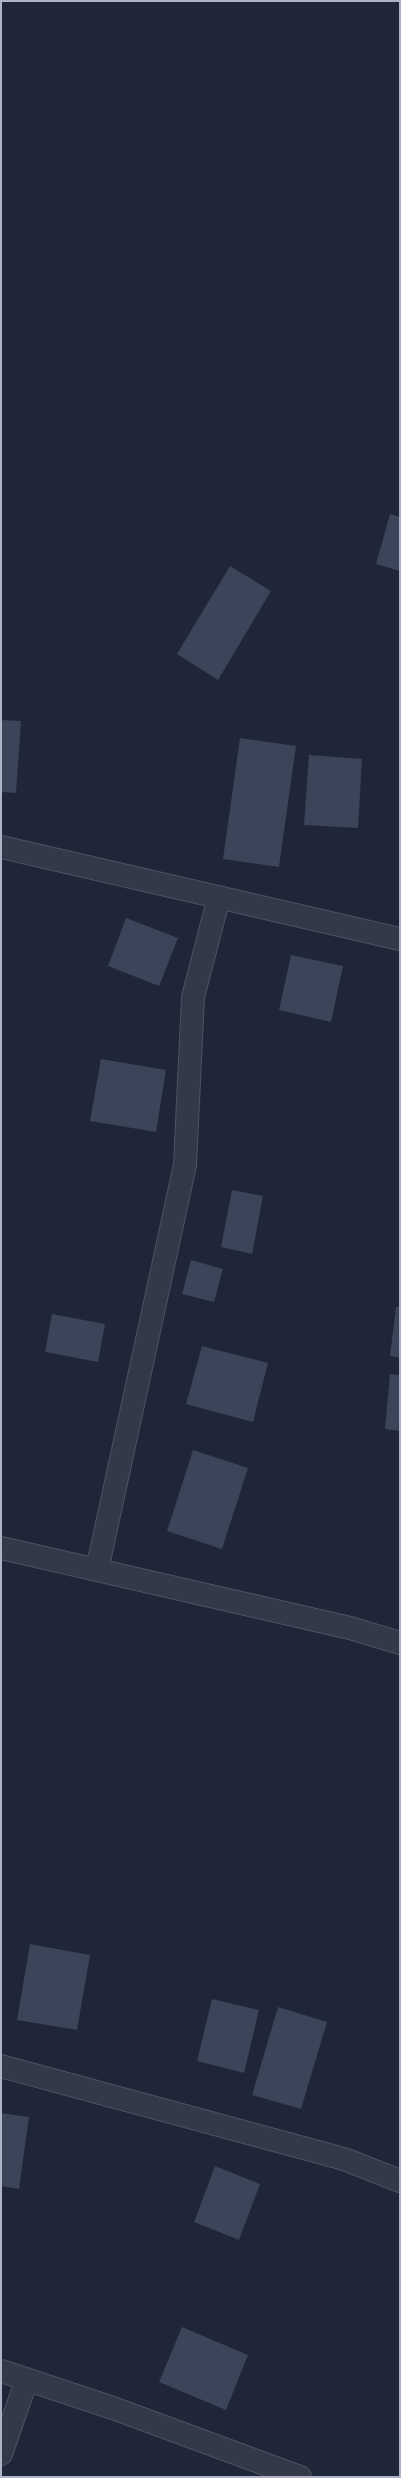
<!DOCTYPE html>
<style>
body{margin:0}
#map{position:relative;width:401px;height:2478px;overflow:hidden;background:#1f2637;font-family:Mulish,sans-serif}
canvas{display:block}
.frame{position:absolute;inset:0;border:2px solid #adb3c5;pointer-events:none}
</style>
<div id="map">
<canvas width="401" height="2478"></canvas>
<div class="frame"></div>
</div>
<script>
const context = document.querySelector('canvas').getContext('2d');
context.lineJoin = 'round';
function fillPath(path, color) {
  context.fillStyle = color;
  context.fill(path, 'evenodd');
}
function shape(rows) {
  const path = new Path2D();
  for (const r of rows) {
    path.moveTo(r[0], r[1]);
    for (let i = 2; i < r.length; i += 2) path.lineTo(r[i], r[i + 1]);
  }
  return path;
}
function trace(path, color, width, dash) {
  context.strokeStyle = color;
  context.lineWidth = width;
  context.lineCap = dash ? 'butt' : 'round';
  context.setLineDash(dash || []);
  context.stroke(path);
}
const building = shape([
 [390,514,400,517,400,571,376,564],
 [230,566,271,591,218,680,177,654],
 [1,720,21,721,16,793,1,792],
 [240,738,296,746,279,867,223,859],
 [309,755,362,759,358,828,304,825],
 [126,918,178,938,159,986,108,966],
 [291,955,343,966,331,1022,279,1010],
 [101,1059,166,1070,156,1132,90,1121],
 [232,1190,263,1196,252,1254,221,1247],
 [191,1260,223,1269,214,1302,182,1294],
 [396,1307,400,1307,400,1358,390,1356],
 [52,1314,105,1324,98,1362,45,1352],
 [202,1346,268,1363,253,1422,186,1404],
 [390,1374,400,1375,400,1431,385,1429],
 [193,1450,248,1468,222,1549,167,1531],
 [30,1944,90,1955,77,2030,17,2020],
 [212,1999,259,2010,244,2073,197,2061],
 [278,2007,327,2022,301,2109,252,2095],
 [1,2113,29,2117,19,2189,1,2186],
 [215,2166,260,2184,239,2240,194,2222],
 [182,2327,248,2355,226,2410,159,2382]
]);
const minor = shape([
 [1,847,400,939],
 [1,1548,350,1628,400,1643],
 [97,1570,185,1165,193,997,219,897],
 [1,2066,344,2159,400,2181],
 [1,2371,113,2408,300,2477],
 [1,2454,27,2379]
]);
fillPath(building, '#3b4458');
trace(minor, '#4d5363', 24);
trace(minor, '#333948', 22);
</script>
